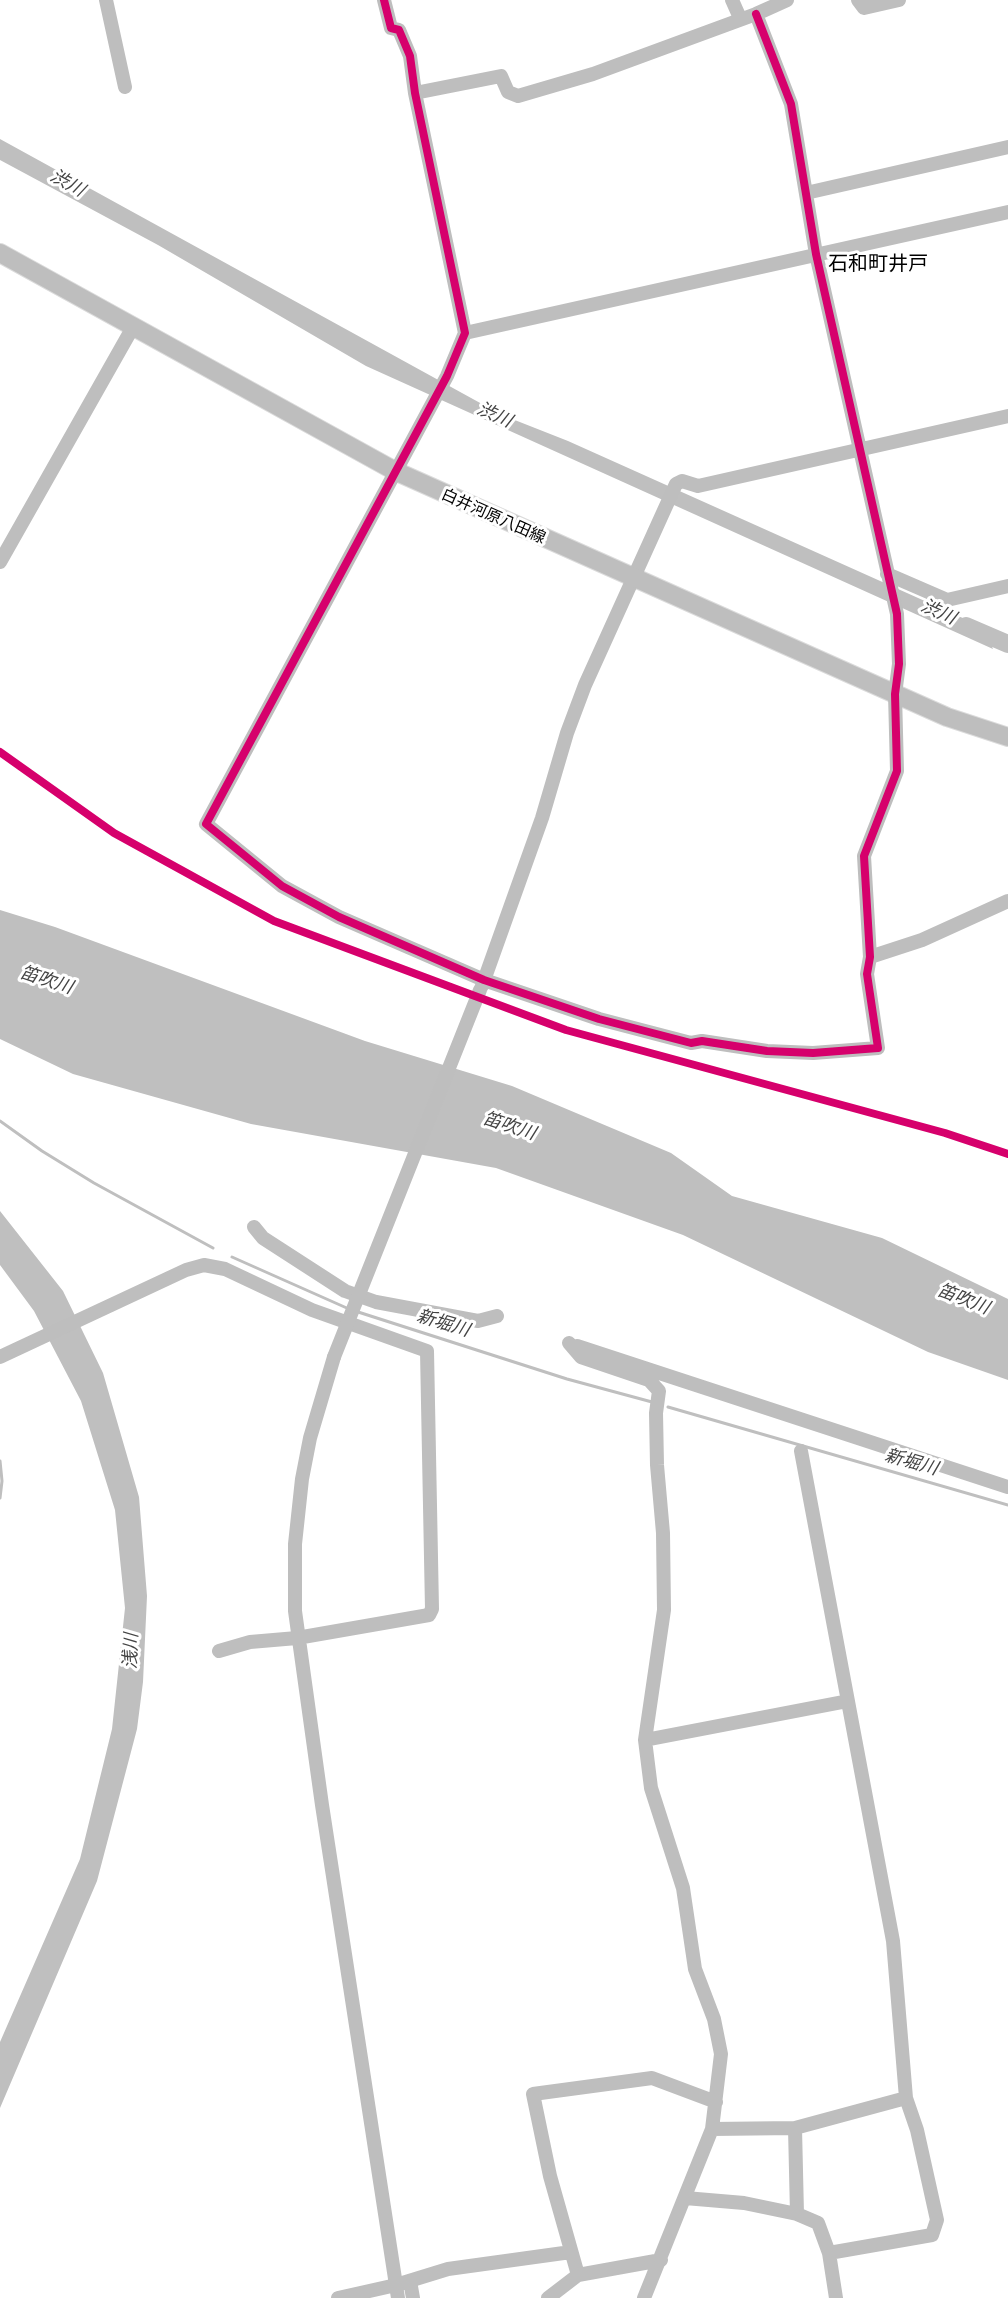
<!DOCTYPE html>
<meta charset="utf-8">
<style>
body{margin:0}
canvas{display:block;background:#fff}
</style>
<canvas width="1008" height="2298"></canvas>
<script>
const context = document.querySelector('canvas').getContext('2d');
context.lineJoin = 'round';
function fillPath(path, color) {
  context.fillStyle = color;
  context.fill(path, 'evenodd');
}
function shape(rows) {
  const path = new Path2D();
  for (const r of rows) {
    path.moveTo(r[0], r[1]);
    for (let i = 2; i < r.length; i += 2) path.lineTo(r[i], r[i + 1]);
  }
  return path;
}
function trace(path, color, width, dash) {
  context.strokeStyle = color;
  context.lineWidth = width;
  context.lineCap = dash ? 'butt' : 'round';
  context.setLineDash(dash || []);
  context.stroke(path);
}
function label(font, color, halo, rows, align = 'center') {
  context.font = font + ' Poppins,"Noto Sans JP",sans-serif';
  context.lineWidth = 6;
  context.setLineDash([]);
  context.textBaseline = 'middle';
  context.strokeStyle = halo;
  context.fillStyle = color;
  for (const [text, x, y, turn = 0] of rows) {
    context.save();
    context.translate(x, y);
    context.rotate((+turn || 0) * Math.PI / 180);
    context.textAlign = isNaN(turn) ? turn : align;
    if (halo) context.strokeText(text, 0, 0);
    context.fillText(text, 0, 0);
    context.restore();
  }
}
const water = shape([
 [0,139,502,415,568,441,985,628,993,649,366,366,158,245,0,160],
 [0,910,55,927,365,1041,512,1086,671,1153,732,1196,882,1238,1008,1299,1008,1380,928,1352,683,1235,496,1168,251,1124,73,1074,0,1039],
 [0,1211,63,1291,103,1373,139,1497,147,1596,143,1682,137,1729,97,1881,0,2108,0,2042,80,1859,112,1729,125,1608,115,1510,81,1401,34,1311,0,1265]
]);
const stream = shape([
 [0,1121,42,1151,94,1183,213,1248],
 [232,1257,349,1309],
 [355,1311,567,1379,652,1402],
 [668,1407,1008,1505],
 [0,1461,2,1481,0,1498]
]);
const river = shape([
 [966,626,1008,644]
]);
const minor = shape([
 [106,0,125,87],
 [384,0,391,28,399,30,410,56,415,93,465,333,447,376,206,824,282,886,339,917,484,980,599,1019,691,1043,702,1041,767,1051,813,1053,878,1048,867,974,870,957,864,856,897,771,895,694,899,664,897,614,816,254,791,104,756,14],
 [732,0,740,18],
 [858,0,864,8,899,0],
 [415,93,501,76,508,92,518,96,593,74,756,14,787,0],
 [806,193,1008,147],
 [465,333,1008,212],
 [0,562,133,327],
 [887,574,947,600,1008,586],
 [870,957,922,940,1008,901],
 [482,986,542,818,567,733,585,685,676,484,682,481,698,486,1008,416],
 [254,1227,263,1238,345,1291,376,1302,478,1321,497,1316],
 [569,1343,581,1357,649,1380,659,1391,656,1413,657,1465,663,1533,664,1610,645,1740,651,1788,683,1888,695,1969,714,2019,721,2054,712,2129,644,2298],
 [577,1346,1008,1487],
 [0,1357,186,1270,204,1265,225,1269,312,1310,427,1351,432,1609,429,1615,297,1638,250,1642,219,1651],
 [334,1357,310,1438,302,1479,295,1544,295,1611,322,1805,398,2298],
 [801,1451,893,1941,906,2098,917,2130,937,2220,932,2235,829,2253],
 [645,1740,848,1701],
 [795,2128,797,2214],
 [712,2129,795,2128,906,2098],
 [685,2198,744,2203,797,2214,818,2223,829,2253,836,2298],
 [578,2275,550,2176,533,2094,652,2078,716,2102],
 [410,2281,413,2298],
 [338,2298,396,2285,448,2269,571,2252],
 [548,2298,578,2275,661,2260]
]);
const major = shape([
 [0,253,395,471,947,717,1008,737]
]);
const minorBridge = shape([
 [334,1357,480,990]
]);
const cycleway = shape([
 [384,0,391,28,399,30,410,56,415,93,465,333,447,376,206,824,282,886,339,917,484,980,599,1019,691,1043,702,1041,767,1051,813,1053,878,1048,867,974,870,957,864,856,897,771,895,694,899,664,897,614,816,254,791,104,756,14],
 [0,752,114,833,274,921,566,1030,945,1133,1008,1154]
]);
const streetNames = [
 ["白井河原八田線",493,517,24]
];
const waterNames = [
 ["渋川",67,184,29],
 ["渋川",494,416,24],
 ["渋川",938,613,24],
 ["笛吹川",46,981,18],
 ["笛吹川",509,1127,18],
 ["笛吹川",963,1300,21],
 ["新堀川",443,1324,17],
 ["新堀川",911,1463,16],
 ["浅川",132,1651,-88]
];
const quarterNames = [
 ["石和町井戸",878,265]
];
fillPath(water, '#bfbfbf');
trace(stream, '#bfbfbf', 3);
trace(river, '#bfbfbf', 18);
trace(major, '#dbdbdb', 20);
trace(minor, '#bebebe', 14);
trace(major, '#bebebe', 18);
trace(minorBridge, '#bebebe', 14);
trace(cycleway, '#d6006c', 8);
label('16px', '#000', '#fff', streetNames);
label('italic 18px', '#444', '#fff', waterNames);
label('20px', '#000', '#fff', quarterNames);
</script>
